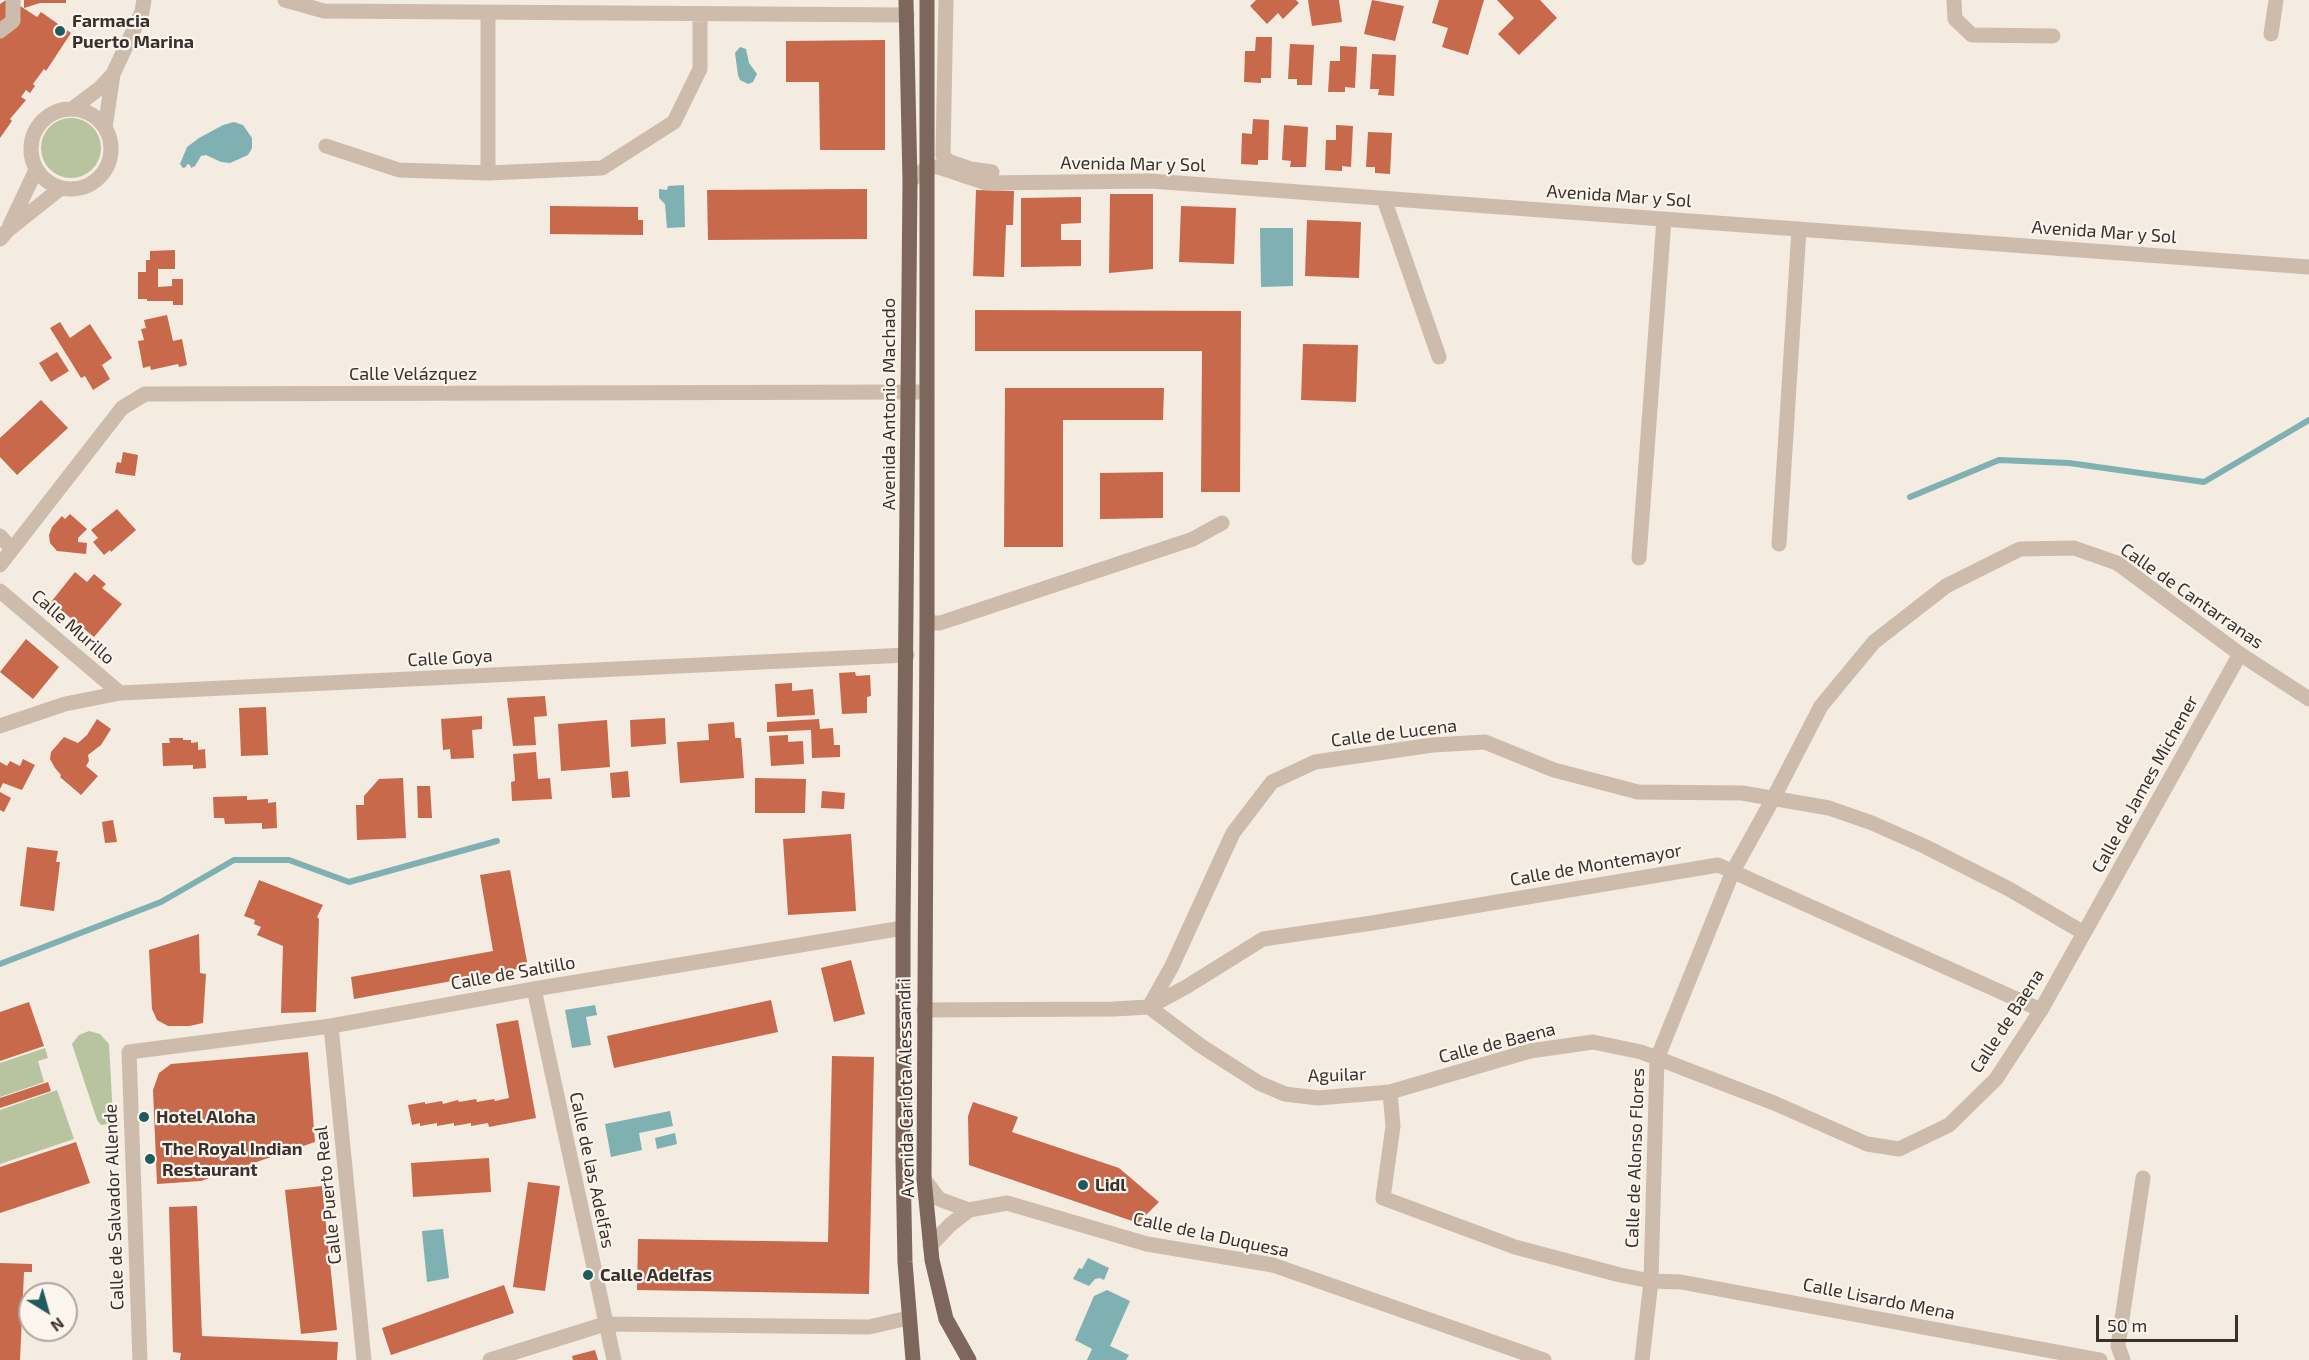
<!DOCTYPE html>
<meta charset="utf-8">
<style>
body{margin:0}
#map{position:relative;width:2309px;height:1360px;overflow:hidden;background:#f4ebe1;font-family:"Exo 2",sans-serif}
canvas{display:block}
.north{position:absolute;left:18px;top:1282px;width:60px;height:60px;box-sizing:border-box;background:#fbf5ee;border:2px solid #aea6a0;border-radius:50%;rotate:143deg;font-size:16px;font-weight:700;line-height:24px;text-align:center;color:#3b302b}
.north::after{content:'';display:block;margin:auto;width:21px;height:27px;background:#1f5a5e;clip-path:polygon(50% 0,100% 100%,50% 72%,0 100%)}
.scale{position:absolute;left:2096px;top:1315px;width:142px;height:27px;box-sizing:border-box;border:3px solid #3b302b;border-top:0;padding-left:8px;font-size:18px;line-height:21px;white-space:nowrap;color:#3b302b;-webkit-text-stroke:4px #fbf5ee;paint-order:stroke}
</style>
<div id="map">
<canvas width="2309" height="1360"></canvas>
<div class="north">N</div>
<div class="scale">50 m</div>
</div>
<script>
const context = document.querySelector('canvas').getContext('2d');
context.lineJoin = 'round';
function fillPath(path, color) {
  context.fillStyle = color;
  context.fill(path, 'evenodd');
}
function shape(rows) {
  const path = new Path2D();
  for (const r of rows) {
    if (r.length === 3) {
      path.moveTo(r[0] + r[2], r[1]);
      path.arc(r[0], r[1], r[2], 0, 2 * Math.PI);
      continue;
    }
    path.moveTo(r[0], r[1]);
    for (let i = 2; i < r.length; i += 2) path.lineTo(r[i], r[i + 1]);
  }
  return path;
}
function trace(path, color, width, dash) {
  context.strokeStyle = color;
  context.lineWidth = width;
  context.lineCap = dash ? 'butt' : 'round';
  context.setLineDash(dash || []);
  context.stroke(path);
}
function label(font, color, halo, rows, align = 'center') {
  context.font = font + ' "Exo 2",sans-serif';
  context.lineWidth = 4.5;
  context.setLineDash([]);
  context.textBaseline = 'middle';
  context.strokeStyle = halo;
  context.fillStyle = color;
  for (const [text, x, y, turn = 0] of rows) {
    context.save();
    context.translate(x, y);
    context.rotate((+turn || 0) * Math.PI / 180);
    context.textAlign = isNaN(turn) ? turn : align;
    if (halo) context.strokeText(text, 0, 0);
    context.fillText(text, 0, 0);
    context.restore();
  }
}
const green = shape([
 [71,148,30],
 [89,1031,100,1034,109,1044,113,1118,108,1124,101,1125,97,1120,72,1044,79,1035],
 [45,1048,48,1058,38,1061,44,1082,0,1097,0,1063],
 [57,1090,74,1139,0,1164,0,1110]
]);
const water = shape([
 [740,47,746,49,749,63,757,74,753,82,748,84,740,80,738,75,735,53],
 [234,122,243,125,252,138,252,148,248,155,230,163,221,162,206,155,201,156,195,166,191,168,190,165,187,164,186,167,183,168,180,164,187,147,199,138,223,125],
 [684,185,685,227,667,228,665,204,659,198,659,189,667,190,668,186],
 [1260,228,1293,228,1293,286,1261,287],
 [595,1005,597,1015,586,1017,591,1045,572,1048,565,1010],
 [670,1111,673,1126,639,1133,642,1150,611,1157,605,1124],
 [675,1133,677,1144,657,1149,655,1138],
 [443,1229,449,1278,427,1282,422,1231],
 [1088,1258,1109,1268,1104,1280,1100,1278,1095,1279,1089,1286,1073,1279,1079,1268,1082,1269],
 [1107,1290,1130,1301,1110,1346,1129,1355,1126,1360,1087,1360,1092,1349,1075,1340,1094,1296]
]);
const stream = shape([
 [1910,497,1999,460,2069,463,2204,482,2309,420],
 [0,964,161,902,234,860,289,860,349,882,497,841]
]);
const building = shape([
 [6,0,11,0,37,17,41,12,71,33,46,71,44,69,33,84,35,86,30,93,26,90,21,97,26,100,10,119,12,121,0,138,0,4],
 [24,0,66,0,66,3,40,3,24,8],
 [1256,0,1296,0,1299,3,1283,19,1278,13,1267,24,1250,6],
 [1308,0,1339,0,1342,22,1312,26],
 [1372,0,1404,6,1395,41,1364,34],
 [1439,0,1484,0,1468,55,1442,47,1448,28,1432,23],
 [1497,0,1540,0,1557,18,1519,55,1498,34,1514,18],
 [1256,37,1272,37,1271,78,1261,78,1261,83,1244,82,1245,51,1255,51],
 [885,40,885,150,820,150,819,82,786,82,786,41],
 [1290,44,1314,45,1312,85,1297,85,1297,79,1288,79],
 [1340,46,1357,47,1355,88,1345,87,1345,92,1328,92,1330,61,1340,61],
 [1372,54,1396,55,1394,96,1378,95,1379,89,1370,89],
 [1253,119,1269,120,1268,160,1258,160,1258,165,1241,164,1242,133,1252,134],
 [1284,125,1308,127,1306,167,1290,167,1291,161,1282,160],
 [1336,125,1353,126,1351,167,1342,166,1342,171,1325,170,1326,140,1336,140],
 [1368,132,1392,133,1390,174,1375,173,1375,167,1366,167],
 [867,189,867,239,708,240,707,190],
 [976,190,1014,191,1013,225,1006,225,1004,277,973,276],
 [1110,194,1153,194,1153,269,1109,273],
 [1081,197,1081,223,1061,224,1061,240,1081,240,1081,266,1021,267,1021,198],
 [550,206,638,207,638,220,643,220,643,235,550,234],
 [1181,206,1236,208,1234,264,1179,262],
 [1307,220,1361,222,1359,278,1305,276],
 [175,250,175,269,158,269,158,287,172,286,172,279,183,279,183,305,173,305,173,301,147,301,147,299,138,299,138,272,146,272,146,260,150,260,150,251],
 [975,310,1241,311,1240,492,1201,492,1202,351,975,351],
 [167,315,173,341,182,339,187,365,179,367,178,364,151,370,150,366,143,368,138,341,144,340,141,329,146,328,144,320],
 [60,322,70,338,90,324,112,358,102,365,110,379,93,390,85,376,81,378,50,328],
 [1303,344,1358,345,1356,402,1301,400],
 [57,352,69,371,51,382,39,363],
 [1005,388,1164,388,1163,420,1063,420,1063,547,1004,547],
 [41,400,68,428,17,475,0,457,0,438],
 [123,452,138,455,135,476,115,473,117,462,121,463],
 [1163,472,1163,518,1100,519,1100,473],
 [117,509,136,530,111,552,110,550,104,555,93,542,98,538,91,530],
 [70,514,87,529,78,538,78,542,87,543,86,554,57,551,50,543,49,535,52,527,62,516,65,519],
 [75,572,87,582,94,574,106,584,102,588,122,604,94,637,51,602],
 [26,639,59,667,33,699,0,672],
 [855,672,856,676,870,675,871,696,867,697,867,713,842,714,839,673],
 [792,683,792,691,813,689,815,715,777,717,775,684],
 [545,696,547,716,534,717,536,745,513,746,507,698],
 [266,707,268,755,241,756,239,708],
 [482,716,482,729,472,730,474,758,451,759,450,749,443,750,441,719],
 [665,718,666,744,631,747,630,720],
 [97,719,111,729,101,745,88,755,89,761,86,766,98,776,81,795,60,777,61,775,55,768,50,759,51,752,64,737,78,743,87,735],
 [819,719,820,729,833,728,834,745,840,745,840,757,812,758,811,730,767,732,767,722],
 [607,720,610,767,561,771,558,724],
 [734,722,735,738,741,738,744,778,680,783,677,742,709,740,708,724],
 [788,735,788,742,803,741,804,764,771,766,769,736],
 [169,738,183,738,183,740,191,740,191,743,198,742,198,750,205,749,206,768,193,769,193,765,163,766,162,743,170,743],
 [536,752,538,779,550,778,552,799,512,801,511,782,515,781,513,754],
 [23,759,35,765,22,790,3,783,0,789,0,762,7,766,10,761,20,766],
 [628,771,630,797,612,798,610,773],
 [403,778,406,838,357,840,356,805,364,805,364,796,379,779],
 [755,778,806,779,805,813,755,813],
 [417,786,430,786,432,818,418,818],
 [822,791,845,793,844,809,821,808],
 [0,792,11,798,4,812,0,810],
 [247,796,247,800,268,799,268,803,276,802,277,828,262,829,262,823,225,824,224,818,214,818,213,797],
 [113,820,117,842,105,843,102,822],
 [851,834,856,911,788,915,783,839],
 [27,847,58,851,56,862,60,862,54,911,20,906],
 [510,870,528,967,354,999,351,977,493,951,480,875],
 [259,880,323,905,317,917,319,919,316,1012,281,1013,283,946,257,935,261,927,254,924,255,920,244,916],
 [199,934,200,973,206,974,203,1023,189,1026,168,1026,157,1020,152,1009,149,950],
 [851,960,865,1014,834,1022,821,968],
 [771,1000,778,1032,614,1068,607,1036],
 [29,1002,44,1046,0,1061,0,1012],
 [518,1020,536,1118,489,1127,488,1123,471,1126,471,1123,454,1126,454,1123,437,1126,437,1123,420,1126,420,1123,412,1125,408,1105,425,1102,425,1104,442,1101,443,1104,458,1100,459,1102,476,1099,477,1102,494,1099,495,1101,509,1098,496,1024],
 [308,1052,315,1142,201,1181,157,1184,153,1090,159,1073,171,1064],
 [832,1056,874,1057,869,1294,637,1290,638,1239,828,1242],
 [48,1082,51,1091,0,1108,0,1098],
 [973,1102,1018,1117,1012,1132,1119,1168,1159,1202,1138,1223,969,1165,968,1116],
 [76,1142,90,1183,0,1213,0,1167],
 [489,1158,491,1192,413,1197,411,1163],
 [528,1182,560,1186,545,1291,513,1287],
 [322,1186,337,1330,301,1334,285,1190],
 [197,1206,202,1336,338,1342,337,1360,180,1360,181,1353,173,1352,169,1207],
 [0,1263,32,1264,32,1272,24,1272,20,1360,0,1360],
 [504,1285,514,1313,391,1355,382,1328],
 [595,1350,598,1360,573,1360,572,1356]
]);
const street = shape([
 [285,0,324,11,907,15],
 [946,0,943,155,948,161,971,169,992,172],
 [1954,0,1955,19,1972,35,2053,36],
 [0,31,13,21,13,0],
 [2271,34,2276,0],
 [72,109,100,88,113,74],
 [71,149,40],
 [105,128,113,74,142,12,144,0],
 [326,146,399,170,488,173,602,168,674,122,700,69,700,15],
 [488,173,488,13],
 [910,181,928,167,938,167,986,183,1151,181,2309,267],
 [1384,199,1439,357],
 [10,225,36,170],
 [0,239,7,231,61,188],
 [0,536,12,549],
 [1779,544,1799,229],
 [1639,558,1664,219],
 [0,565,122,408,145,394,927,392],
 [0,591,120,693],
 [927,623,940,623,1193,539,1222,523],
 [0,726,65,704,120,693,907,655],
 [534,989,614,1360],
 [1149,1007,1172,966,1233,833,1272,782,1315,762,1433,745,1485,742,1554,770,1638,792,1742,793,1829,808,1872,823,1924,846,2009,889,2084,933],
 [1149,1007,1186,987,1263,939,1372,923,1718,865,2041,1010],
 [924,1010,1114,1009,1149,1007,1201,1046,1259,1083,1285,1094,1318,1098,1390,1092,1530,1051,1593,1042,1641,1052,1774,1103,1867,1144,1899,1149,1949,1125,1996,1079,2041,1010,2240,654],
 [331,1026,364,1360],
 [1390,1092,1393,1126,1383,1198,1515,1247,1620,1275,1651,1281,1681,1282,2100,1360],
 [924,1179,939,1199,969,1210],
 [930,1246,950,1225,969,1210,1007,1203,1147,1244,1273,1265,1544,1360],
 [140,1360,129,1052,331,1026,534,989,903,928],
 [490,1360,605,1324,869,1327,908,1318],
 [1642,1360,1651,1281,1657,1059,1733,871,1774,797,1821,706,1874,642,1946,586,2020,549,2074,548,2117,563,2240,654,2309,699],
 [2123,1360,2118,1346,2143,1178]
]);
const primary = shape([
 [906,0,910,181,903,928,903,1161,905,1262,913,1360],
 [927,0,927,623,924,1179,932,1260,946,1319,969,1360]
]);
const markers = [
 [60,31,6,"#1f5a5e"],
 [144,1117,6,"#1f5a5e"],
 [150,1159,6,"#1f5a5e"],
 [1083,1185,6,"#1f5a5e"],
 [588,1275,6,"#1f5a5e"]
];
const poiNames = [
 ["Farmacia",72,21],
 ["Puerto Marina",72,42],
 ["Hotel Aloha",156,1117],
 ["The Royal Indian",162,1149],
 ["Restaurant",162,1170],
 ["Lidl",1095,1185],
 ["Calle Adelfas",600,1275]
];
const streetNames = [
 ["Avenida Mar y Sol",1133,164,1],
 ["Avenida Mar y Sol",1619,196,4],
 ["Avenida Mar y Sol",2104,232,4],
 ["Calle Velázquez",413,374],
 ["Avenida Antonio Machado",889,404,-90],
 ["Calle de Cantarranas",2192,596,35],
 ["Calle Murillo",73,627,41],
 ["Calle Goya",450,658,-3],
 ["Calle de Lucena",1394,733,-7],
 ["Calle de James Michener",2145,784,-61],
 ["Calle de Montemayor",1596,865,-10],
 ["Calle de Saltillo",513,973,-10],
 ["Calle de Baena",2007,1021,-57],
 ["Calle de Baena",1497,1043,-14],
 ["Aguilar",1337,1075,-2],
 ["Avenida Carlota Alessandri",906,1088,-91],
 ["Calle de Alonso Flores",1635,1158,-88],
 ["Calle de las Adelfas",592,1170,78],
 ["Calle Puerto Real",328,1195,-96],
 ["Calle de Salvador Allende",114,1207,-92],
 ["Calle de la Duquesa",1211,1235,12],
 ["Calle Lisardo Mena",1879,1299,11]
];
fillPath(green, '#b8c4a0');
fillPath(water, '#7fb0b2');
trace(stream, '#7fb0b2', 6);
fillPath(building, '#c8694b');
trace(street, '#cdbbac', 15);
trace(primary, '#7d675c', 15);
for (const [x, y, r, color] of markers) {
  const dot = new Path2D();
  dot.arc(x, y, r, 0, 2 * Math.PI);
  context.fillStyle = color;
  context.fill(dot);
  trace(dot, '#fbf5ee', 2);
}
label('bold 18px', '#3b302b', '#fbf5ee', poiNames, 'left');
label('18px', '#3b302b', '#fbf5ee', streetNames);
</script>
